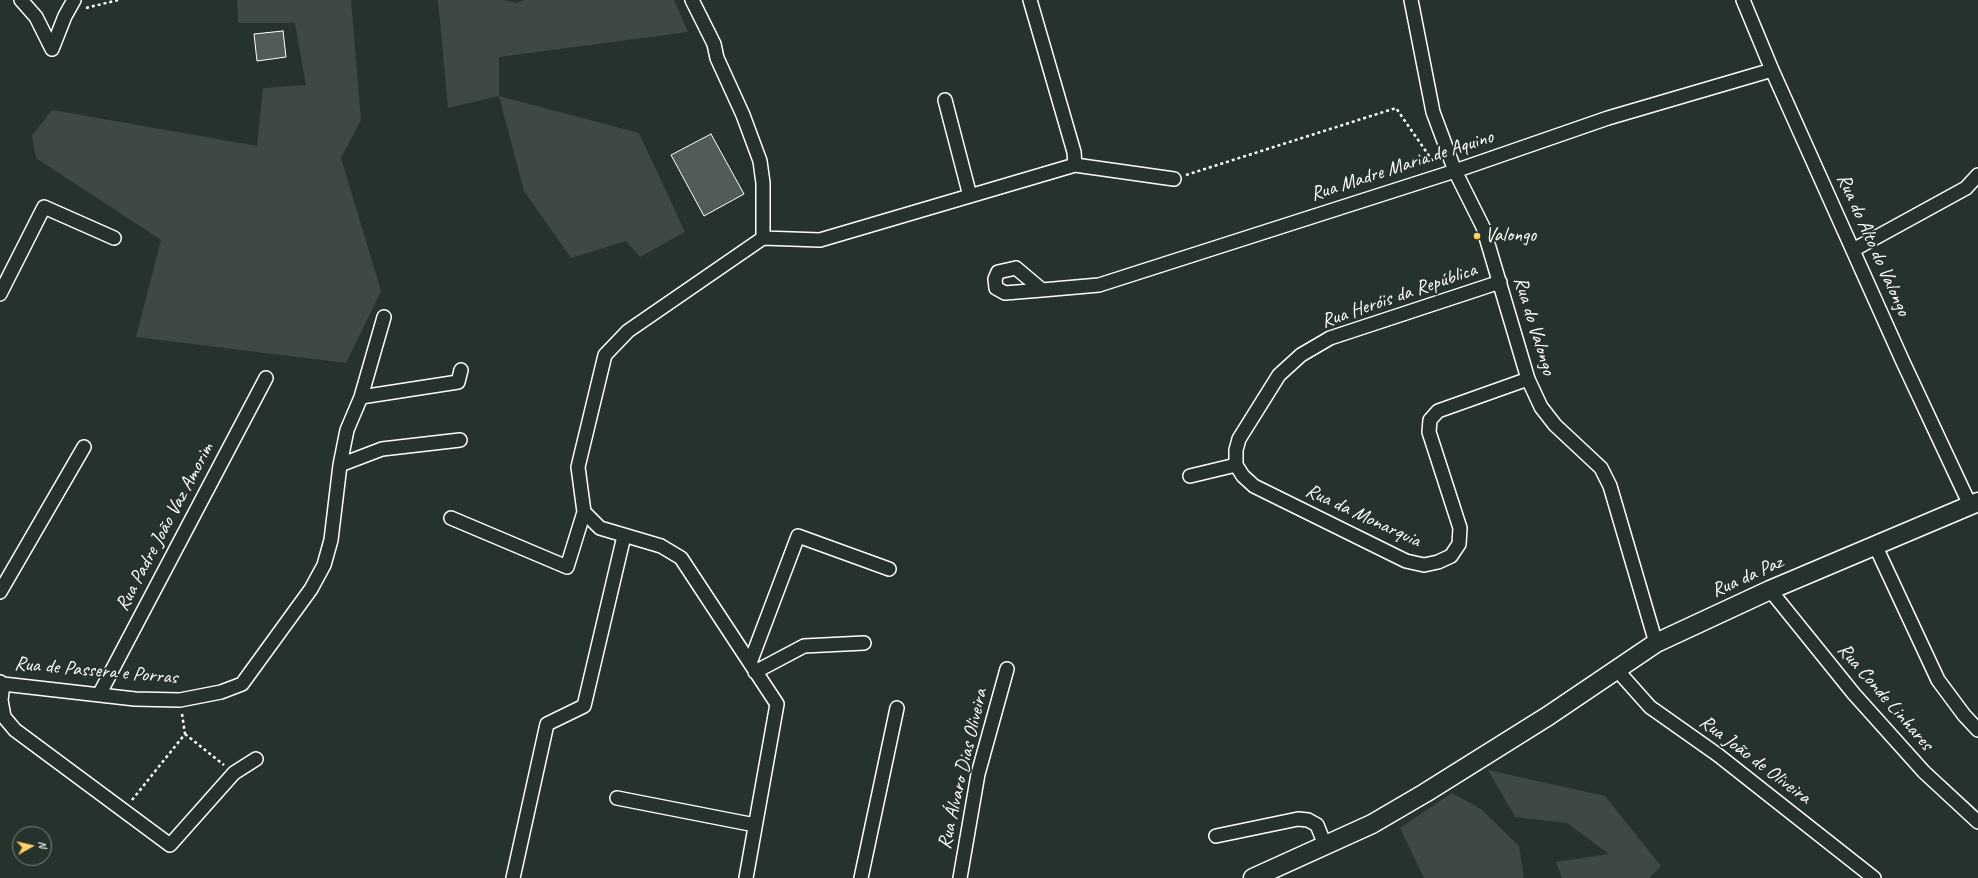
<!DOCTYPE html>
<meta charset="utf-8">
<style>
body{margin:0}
#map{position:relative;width:1978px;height:878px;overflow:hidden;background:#26332d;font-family:Caveat,sans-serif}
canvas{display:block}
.north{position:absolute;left:12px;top:826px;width:40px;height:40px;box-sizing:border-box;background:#26332d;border:1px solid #7d8581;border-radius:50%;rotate:82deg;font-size:11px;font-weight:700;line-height:16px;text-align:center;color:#fff}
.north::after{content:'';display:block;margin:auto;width:14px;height:18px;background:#ffd166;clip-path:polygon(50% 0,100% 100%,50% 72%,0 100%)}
</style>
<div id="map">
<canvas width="1978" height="878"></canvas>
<div class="north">N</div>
</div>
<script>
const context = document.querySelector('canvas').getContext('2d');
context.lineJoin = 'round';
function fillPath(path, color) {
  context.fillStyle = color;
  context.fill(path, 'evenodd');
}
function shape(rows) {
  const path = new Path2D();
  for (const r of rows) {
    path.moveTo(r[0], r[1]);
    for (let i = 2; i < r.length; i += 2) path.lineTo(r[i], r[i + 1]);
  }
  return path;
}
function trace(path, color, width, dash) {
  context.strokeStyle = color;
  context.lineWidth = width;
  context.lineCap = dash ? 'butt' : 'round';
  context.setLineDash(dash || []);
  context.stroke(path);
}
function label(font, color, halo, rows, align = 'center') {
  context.font = font + ' Caveat,sans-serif';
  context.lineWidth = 4;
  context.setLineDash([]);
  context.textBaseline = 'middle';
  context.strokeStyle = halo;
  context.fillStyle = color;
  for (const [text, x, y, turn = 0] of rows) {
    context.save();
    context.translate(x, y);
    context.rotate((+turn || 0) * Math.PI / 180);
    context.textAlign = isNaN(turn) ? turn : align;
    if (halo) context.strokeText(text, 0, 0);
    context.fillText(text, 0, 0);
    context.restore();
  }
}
const green = shape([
 [237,0,351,0,361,120,341,158,381,291,346,363,136,337,161,240,36,158,32,136,52,110,257,146,263,88,306,85,295,23,238,23],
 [438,0,503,0,517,3,524,0,674,0,688,32,499,57,499,96,639,133,685,232,640,257,626,241,571,258,524,191,499,96,448,108],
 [1488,770,1605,796,1661,866,1649,878,1562,878,1556,862,1609,854,1567,823,1515,817],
 [1452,793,1481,809,1519,846,1524,878,1424,878,1400,828]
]);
const building = shape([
 [283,31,286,57,257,61,254,34,283,31],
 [711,134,744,194,704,216,671,155,711,134]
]);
const path = shape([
 [86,8,118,0],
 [1186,175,1396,108,1434,163],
 [185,734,224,765],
 [132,800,185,734,182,714]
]);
const street = shape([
 [21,0,36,17,52,49],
 [692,0,714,44,717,58,743,115,760,161,763,183,763,238],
 [1030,0,1074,152,1075,165],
 [1411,0,1433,112,1455,171,1483,227,1528,379,1541,407,1555,425,1601,468,1610,486,1656,643],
 [1743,0,1772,70,1903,362,1970,505],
 [52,49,65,16,74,0],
 [945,100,970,196],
 [763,238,820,240,1075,165,1174,179],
 [1853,250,1966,188,1978,175],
 [1016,268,1042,290,1005,293,996,288,995,279,998,272,1016,268],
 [1042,290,1099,285,1455,171,1608,118,1772,70],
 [0,294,44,207,114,238],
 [361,397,458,382,461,370],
 [340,465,382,449,460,440],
 [1236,465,1243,476,1254,486,1406,561,1424,565,1438,562,1451,556,1459,544,1460,528,1429,432,1430,420,1438,411,1528,379],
 [1236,465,1236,450,1239,439,1279,375,1301,355,1330,338,1500,282],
 [1190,476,1236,465],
 [451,518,567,567,584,512],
 [1875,545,1938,680,1964,715,1978,730],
 [1770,590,1854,694,1924,772,1978,822],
 [0,592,84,447],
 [750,663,798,536,889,569],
 [1617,670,1650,707,1718,755,1874,878],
 [755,672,804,646,864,643],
 [0,682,3,684,135,699,180,700,221,692,242,684,311,589,324,565,331,540,340,465,347,430,361,397,384,317],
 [3,684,1,700,4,717,15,730,170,845,234,773,256,759],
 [99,695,266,378],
 [617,798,755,825],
 [1216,836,1298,819,1308,820,1317,825,1325,845],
 [513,878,547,724,584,706,624,536],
 [746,878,777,704,681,558,661,546,600,528,584,512,578,467,605,355,628,331,763,238],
 [861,878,897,708],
 [960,878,978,774,1007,669]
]);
const secondary = shape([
 [1253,878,1372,824,1425,793,1548,716,1656,643,1770,590,1978,502]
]);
const markers = [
 [1477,236,4,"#ffd166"]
];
const streetNames = [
 ["Rua Madre Maria de Aquino",1402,166,-18],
 ["Rua do Alto do Valongo",1873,245,66],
 ["Rua Heróis da República",1399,296,-19],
 ["Rua do Valongo",1534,326,73],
 ["Rua da Monarquia",1363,516,25],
 ["Rua Padre João Vaz Amorim",165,527,-62],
 ["Rua da Paz",1747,577,-24],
 ["Rua de Passera e Porras",96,671,5],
 ["Rua Conde Linhares",1885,697,49],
 ["Rua João de Oliveira",1755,760,37],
 ["Rua Álvaro Dias Oliveira",963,769,-77]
];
const poiNames = [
 ["Valongo",1485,236]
];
fillPath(green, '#3e4944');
fillPath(building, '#515c57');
trace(building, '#fff', 1);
trace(street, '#fff', 16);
trace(secondary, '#fff', 21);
trace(path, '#fff', 2.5, [3, 3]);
trace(street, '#26332d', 13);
trace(secondary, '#26332d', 18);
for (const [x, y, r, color] of markers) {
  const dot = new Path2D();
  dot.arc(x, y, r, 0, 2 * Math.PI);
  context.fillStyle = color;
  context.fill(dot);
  trace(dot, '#26332d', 1.5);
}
label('20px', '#fff', '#26332d', streetNames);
label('20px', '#fff', '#26332d', poiNames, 'left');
</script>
